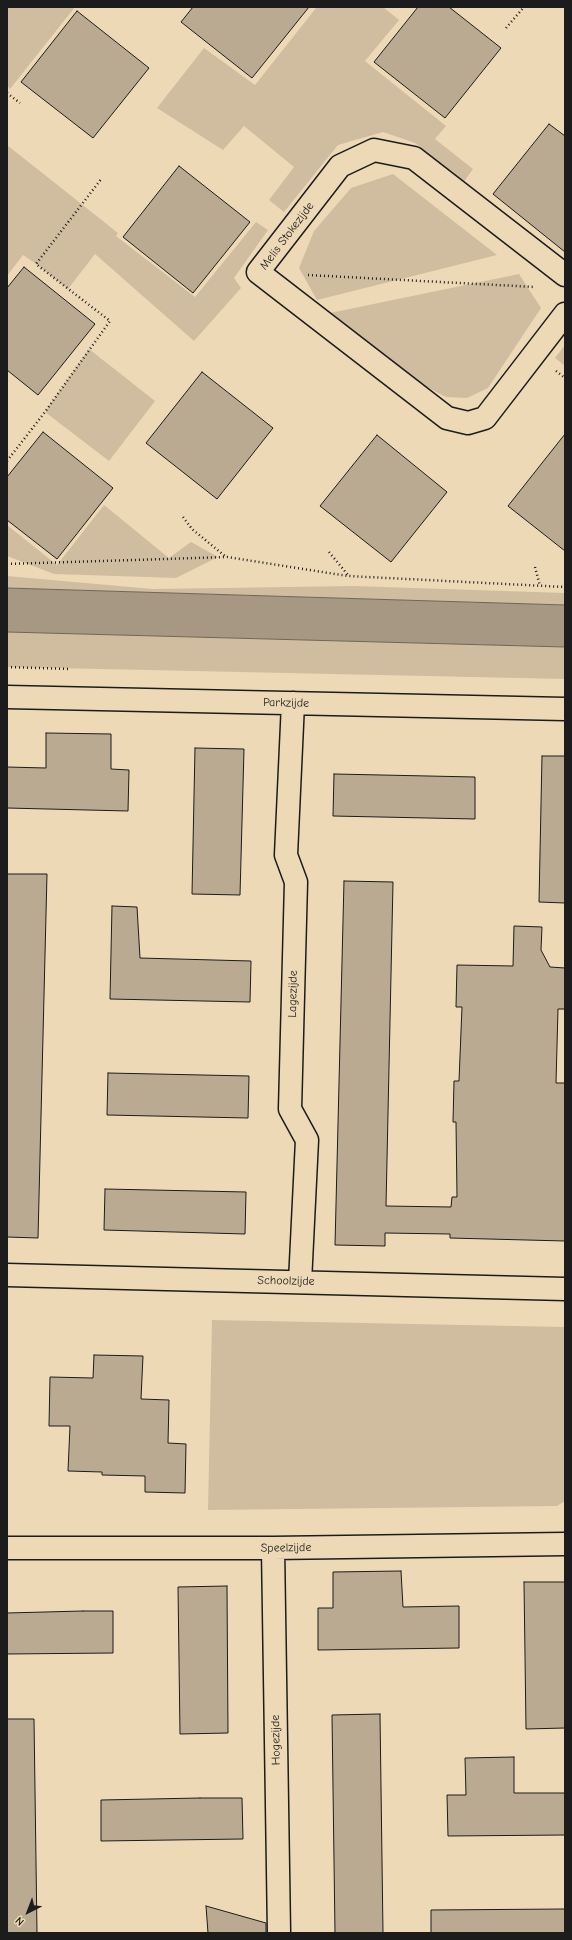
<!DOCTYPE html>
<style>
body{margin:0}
#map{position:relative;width:572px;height:1940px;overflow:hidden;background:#eed9b7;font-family:"Comic Neue",sans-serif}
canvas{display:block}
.frame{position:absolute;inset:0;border:8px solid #1c1c1c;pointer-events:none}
.north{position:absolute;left:8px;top:1892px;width:40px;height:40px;-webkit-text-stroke:3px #eed9b7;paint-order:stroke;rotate:222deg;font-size:11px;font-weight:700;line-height:16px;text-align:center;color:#1c1c1c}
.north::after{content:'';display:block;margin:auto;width:14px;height:18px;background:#1c1c1c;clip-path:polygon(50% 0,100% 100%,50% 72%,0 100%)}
</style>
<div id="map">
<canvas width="572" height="1940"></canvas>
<div class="frame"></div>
<div class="north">N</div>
</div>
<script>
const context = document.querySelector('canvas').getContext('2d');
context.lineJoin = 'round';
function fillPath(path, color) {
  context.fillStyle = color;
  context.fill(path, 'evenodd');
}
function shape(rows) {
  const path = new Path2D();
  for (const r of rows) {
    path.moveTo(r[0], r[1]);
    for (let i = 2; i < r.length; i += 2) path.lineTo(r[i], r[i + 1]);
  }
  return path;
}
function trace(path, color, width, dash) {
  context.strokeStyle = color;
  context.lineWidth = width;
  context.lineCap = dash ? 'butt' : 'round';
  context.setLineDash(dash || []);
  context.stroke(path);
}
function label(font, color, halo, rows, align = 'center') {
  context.font = font + ' "Comic Neue",sans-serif';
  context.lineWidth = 3;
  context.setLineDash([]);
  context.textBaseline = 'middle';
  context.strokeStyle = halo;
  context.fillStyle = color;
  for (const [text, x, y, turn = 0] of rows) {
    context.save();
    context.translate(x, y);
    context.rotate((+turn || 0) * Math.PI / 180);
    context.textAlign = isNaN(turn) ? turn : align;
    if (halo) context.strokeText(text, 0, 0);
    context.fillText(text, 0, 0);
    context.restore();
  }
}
const green = shape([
 [7,7,75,7,10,89,7,85],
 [314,7,383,7,399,20,365,61,446,126,435,139,473,169,463,183,415,143,383,132,338,145,284,212,269,200,294,167,244,126,223,150,157,108,204,48,255,85,316,8],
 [7,145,118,233,116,236,195,297,256,222,268,230,234,278,241,288,194,341,95,254,68,289,36,264,41,257,36,264,23,255,7,276],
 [393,174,497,255,317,300,299,268,314,231,351,188],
 [519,274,541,308,488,388,467,398,446,397,423,385,330,313],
 [565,345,565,366,555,358],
 [89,349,155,401,109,461,45,412],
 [104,505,169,558,191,542,218,557,176,578,54,574,7,556,7,525,57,565],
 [7,576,153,589,354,586,565,593,565,605,7,588],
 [7,632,565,647,565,679,7,667],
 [212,1320,565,1327,565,1501,557,1506,208,1510]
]);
const water = shape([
 [7,588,565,605,565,647,7,632,7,588]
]);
const building = shape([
 [193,7,309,7,252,78,181,22,193,7],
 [418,7,449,7,501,48,445,118,374,62,418,7],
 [77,11,149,68,93,138,21,82,77,11],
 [549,124,565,136,565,252,493,194,549,124],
 [179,166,250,222,193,293,123,237,179,166],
 [24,267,95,324,38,395,7,370,7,288,24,267],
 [202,372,273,428,217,499,146,443,202,372],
 [43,432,113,488,57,559,7,520,7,477,43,432],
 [565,434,565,551,508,506,565,434],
 [377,435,447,492,391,562,320,506,377,435],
 [46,733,111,734,111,769,129,770,128,811,7,808,7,767,46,768,46,733],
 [195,748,244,749,240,895,192,894,195,748],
 [542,756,565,756,565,903,539,902,542,756],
 [334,774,475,777,475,819,333,816,334,774],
 [7,874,47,874,38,1238,7,1237,7,874],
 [344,881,393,882,386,1206,451,1207,452,1197,457,1197,456,1122,453,1122,454,1081,459,1081,462,1007,456,1007,457,965,513,966,514,926,542,927,541,950,550,967,565,968,565,1009,558,1009,556,1083,565,1083,565,1241,450,1238,450,1234,385,1233,385,1246,335,1245,344,881],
 [112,906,137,907,140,958,251,961,250,1002,110,999,112,906],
 [108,1073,249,1076,248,1118,107,1115,108,1073],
 [105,1189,246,1192,245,1234,104,1230,105,1189],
 [94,1355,143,1356,141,1399,169,1400,168,1443,186,1444,185,1493,145,1492,145,1476,102,1475,102,1472,68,1471,70,1426,49,1426,50,1377,93,1378,94,1355],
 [401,1571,403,1607,459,1606,459,1648,318,1650,318,1608,333,1608,333,1572,401,1571],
 [524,1582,565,1582,565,1728,526,1729,524,1582],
 [227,1586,228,1733,180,1734,178,1587,227,1586],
 [83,1611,113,1611,113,1653,7,1654,7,1613,83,1611],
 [380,1714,383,1933,335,1933,332,1715,380,1714],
 [7,1719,34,1719,37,1933,7,1933,7,1719],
 [514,1757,514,1793,565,1793,565,1835,448,1836,447,1795,466,1795,465,1758,514,1757],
 [200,1798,242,1798,243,1839,101,1841,101,1800,200,1798],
 [206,1906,266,1923,266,1933,208,1933,206,1906],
 [565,1909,565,1933,431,1933,431,1910,565,1909]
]);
const path = shape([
 [506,28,524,7],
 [7,93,20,103],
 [308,275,535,287],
 [556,371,565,378],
 [7,461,45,412,110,321,36,264,102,178],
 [183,517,192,529,226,557],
 [329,552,348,575],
 [7,564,227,557,348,576,565,587],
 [535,567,540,586],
 [7,667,69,669]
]);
const street = shape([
 [565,275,414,158,374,150,340,166,258,272,447,418,468,423,485,418,565,314],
 [7,697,565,709],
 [293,703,286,855,296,882,290,1109,307,1140,300,1282],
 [7,1275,565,1289],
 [7,1548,273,1548,565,1544],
 [273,1548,279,1933]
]);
const streetNames = [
 ["Melis Stokezijde",287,236,-53],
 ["Parkzijde",286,703,1],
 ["Lagezijde",293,994,-89],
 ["Schoolzijde",286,1281,1],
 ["Speelzijde",286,1548,-1],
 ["Hogezijde",276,1740,-91]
];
fillPath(green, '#d0bda0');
fillPath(water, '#a69882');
trace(water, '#6f6659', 1);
fillPath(building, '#baaa91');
trace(building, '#1c1c1c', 1);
trace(street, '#1c1c1c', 25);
trace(path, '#1c1c1c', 2.5, [1, 3]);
trace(street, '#eed9b7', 22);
label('12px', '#1c1c1c', '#eed9b7', streetNames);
</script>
